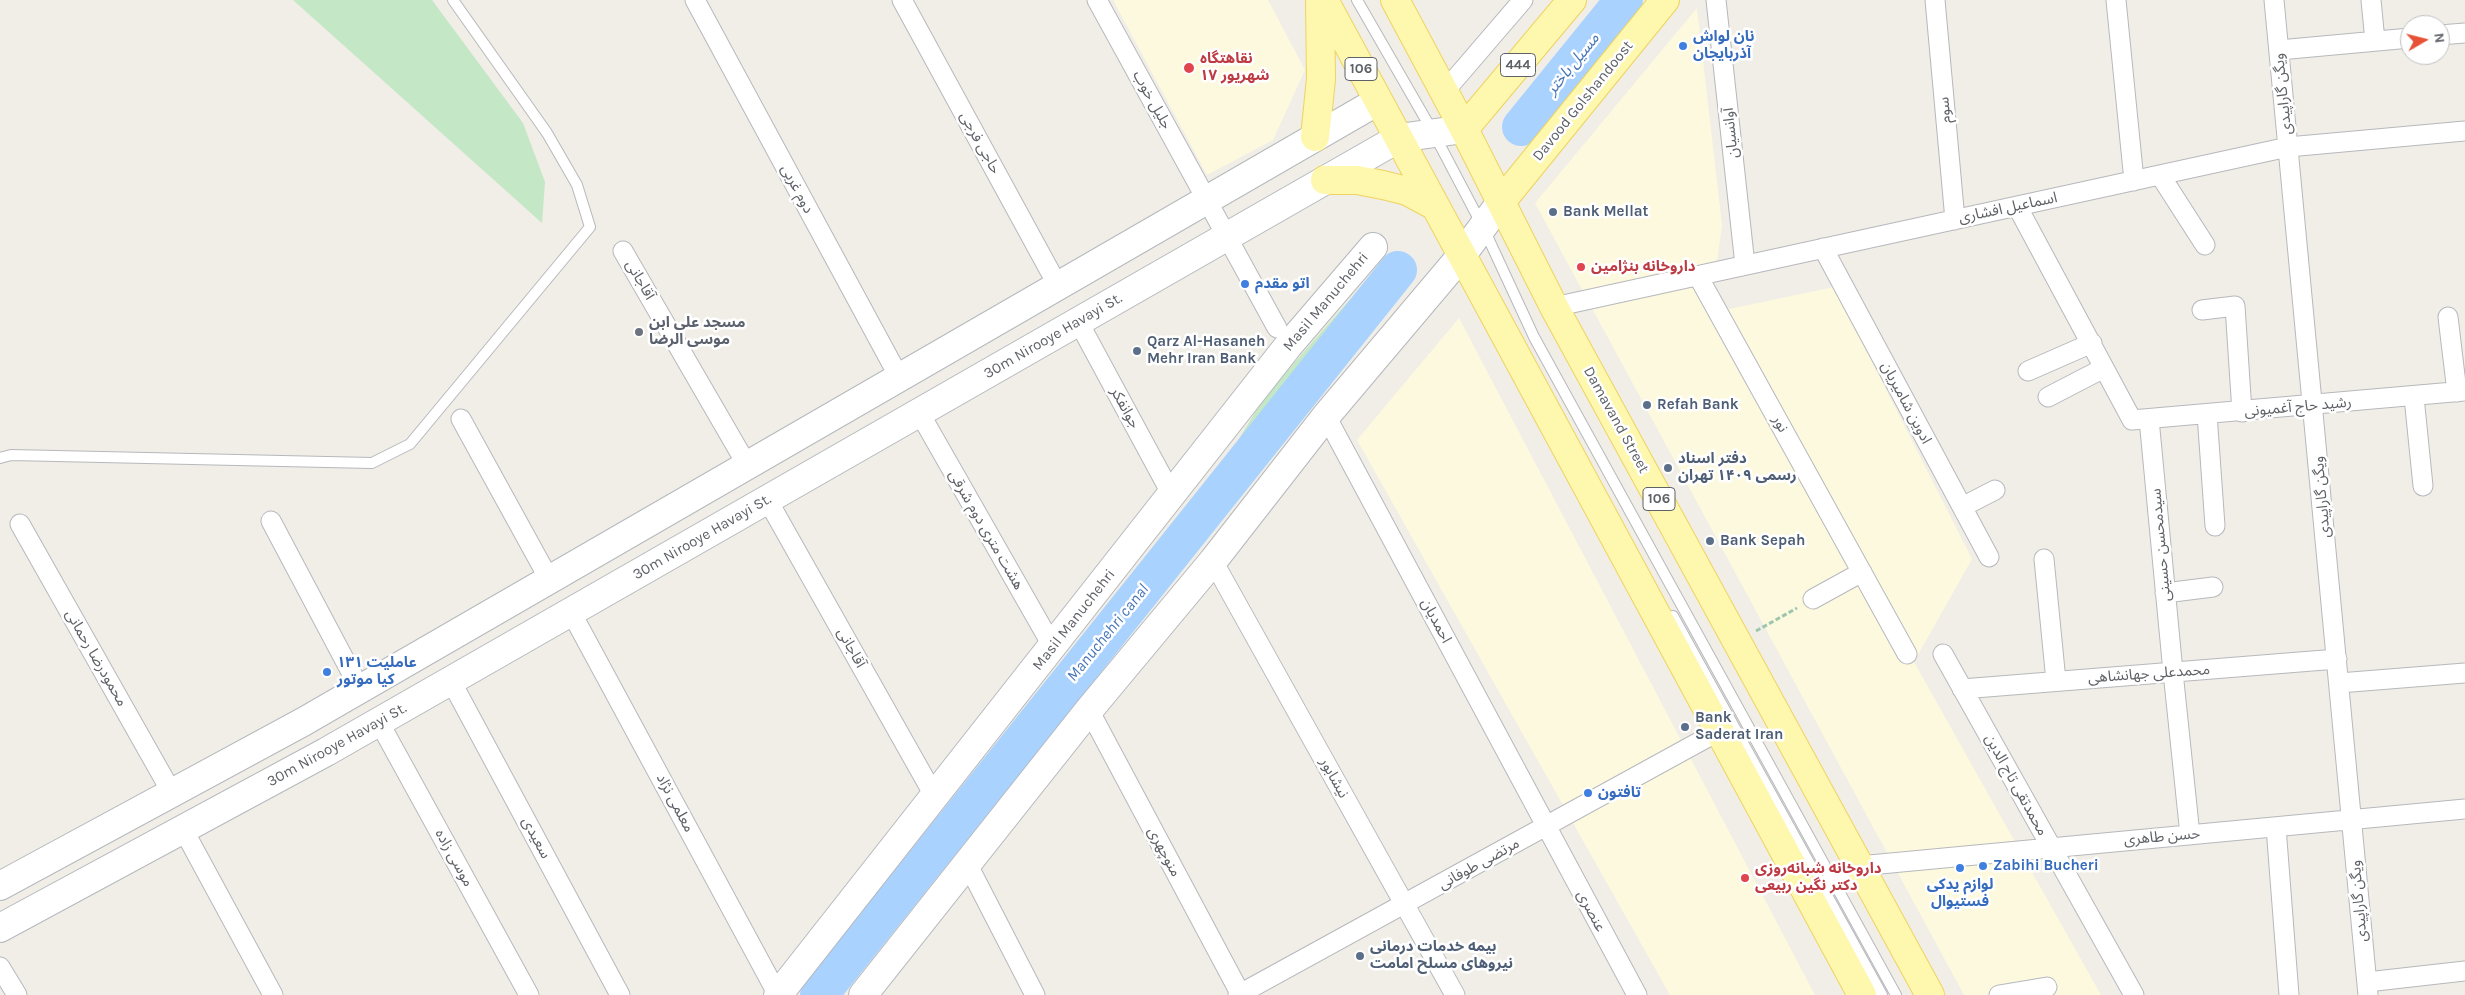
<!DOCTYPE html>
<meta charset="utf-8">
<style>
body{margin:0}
#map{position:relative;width:2465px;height:995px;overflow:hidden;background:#f0eee6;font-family:Karla,sans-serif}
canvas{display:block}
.north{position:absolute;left:2400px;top:15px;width:50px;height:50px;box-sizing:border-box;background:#fff;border:1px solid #bfc0c2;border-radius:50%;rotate:82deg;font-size:14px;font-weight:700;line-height:20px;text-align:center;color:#5e6166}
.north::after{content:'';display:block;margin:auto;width:18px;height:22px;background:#e75136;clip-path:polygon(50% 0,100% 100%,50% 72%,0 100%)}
</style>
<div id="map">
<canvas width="2465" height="995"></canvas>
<div class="north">N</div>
</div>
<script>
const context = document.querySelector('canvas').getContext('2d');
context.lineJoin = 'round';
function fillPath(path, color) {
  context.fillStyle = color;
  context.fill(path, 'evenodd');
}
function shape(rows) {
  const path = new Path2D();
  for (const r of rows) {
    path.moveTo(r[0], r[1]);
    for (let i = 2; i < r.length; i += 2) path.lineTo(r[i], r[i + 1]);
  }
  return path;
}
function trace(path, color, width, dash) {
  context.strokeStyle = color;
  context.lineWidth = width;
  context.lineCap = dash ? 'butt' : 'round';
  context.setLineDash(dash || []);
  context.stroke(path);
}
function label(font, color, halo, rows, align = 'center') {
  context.font = font + ' Karla,"Noto Sans Arabic",sans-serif';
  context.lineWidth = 5;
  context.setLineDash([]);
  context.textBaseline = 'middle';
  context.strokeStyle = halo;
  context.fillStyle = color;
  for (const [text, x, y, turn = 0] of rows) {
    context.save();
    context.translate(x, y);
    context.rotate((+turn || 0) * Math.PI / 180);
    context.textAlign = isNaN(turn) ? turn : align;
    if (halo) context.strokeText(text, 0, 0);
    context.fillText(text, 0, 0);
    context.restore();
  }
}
const commercial = shape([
 [1113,0,1268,0,1305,70,1273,140,1207,175],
 [1697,8,1722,225,1710,313,1834,287,1972,559,1914,662,2101,995,1964,995,1535,203],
 [1459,318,1815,995,1670,995,1357,440]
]);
const green = shape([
 [293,0,432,0,523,123,545,182,542,223],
 [1390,254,1411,280,1249,483,1225,462,1265,396]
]);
const river = shape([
 [1521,127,1624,0],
 [819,995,1398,270]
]);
const path = shape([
 [1756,631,1797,608]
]);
const service = shape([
 [1357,0,1433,132,1483,227,1534,337,1896,995],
 [0,458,11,455,372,463,410,444,590,227,577,185,547,133,453,0],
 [1673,616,1882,995]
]);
const minor = shape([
 [695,0,899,377],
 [902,0,1058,286],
 [1097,0,1277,328],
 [1716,0,1745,265],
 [1935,0,1955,220],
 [2116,0,2134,181],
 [2274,0,2368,995],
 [2371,0,2375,41],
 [2440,35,2465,33],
 [2279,50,2410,38],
 [1444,92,1523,0],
 [2160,175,2205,245],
 [2017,206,2132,420,2465,391],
 [1823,248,1989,557],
 [623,251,747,465],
 [1698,276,1907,654],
 [1554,307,2288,147,2465,131],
 [2202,310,2235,306,2242,412],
 [2448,317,2457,392],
 [1078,321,1172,495],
 [2028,371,2092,343],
 [2048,397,2104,368],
 [2414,397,2423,486],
 [919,412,1053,647],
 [2207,414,2215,526],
 [1326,416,1637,995],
 [461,419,549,579],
 [2149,419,2173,672,2190,835],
 [767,499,935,797],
 [1962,507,1995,490],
 [271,521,360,689],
 [20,524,172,793],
 [2044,559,2056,681],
 [1213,561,1455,995],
 [2165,593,2213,587],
 [1813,599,1862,572],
 [571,612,778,995],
 [1943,654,2134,995],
 [451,681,620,995],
 [2339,683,2465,673],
 [1962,689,2337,659],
 [1089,710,1241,995],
 [379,722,529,995],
 [2276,827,2289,995],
 [183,829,273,995],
 [968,865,1035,995],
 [1808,895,1859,866,2465,809],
 [0,967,17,995],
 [2367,982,2465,971],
 [1238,995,1719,731],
 [1999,995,2047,987]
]);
const secondary = shape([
 [0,886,303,722,1378,101],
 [0,928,326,752,1399,138,1464,129],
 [778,995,1288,346,1373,247],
 [863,995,1089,710,1213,561,1326,416,1462,255,1501,202]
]);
const primary = shape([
 [1324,0,1862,995],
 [1395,0,1464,129,1554,307,1930,995],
 [1464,129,1572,0],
 [1315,137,1321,79,1320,0],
 [1325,180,1357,180,1383,185,1407,191,1435,206],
 [1501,202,1665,0]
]);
const markers = [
 [1683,46,5,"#3f7fe0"],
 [1189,68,6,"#e0444e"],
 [1553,212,5,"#5c6f8a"],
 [1581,267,5,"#e0444e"],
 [1245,284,5,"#3f7fe0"],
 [639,332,5,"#6b7280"],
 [1137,351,5,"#5c6f8a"],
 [1647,405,5,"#5c6f8a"],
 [1668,468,5,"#5c6f8a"],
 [1710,541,5,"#5c6f8a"],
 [327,672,5,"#3f7fe0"],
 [1685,727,5,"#5c6f8a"],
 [1588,793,5,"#3f7fe0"],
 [1983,866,5,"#3f7fe0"],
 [1960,868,5,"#3f7fe0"],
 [1745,878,5,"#e0444e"],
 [1360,956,5,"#5c6f8a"]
];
const shields = [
 [1518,65,35],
 [1361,69,32],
 [1659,499,32]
];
const shieldNames = [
 ["444",1518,65],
 ["106",1361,69],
 ["106",1659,499]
];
const shopNames = [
 ["نان لواش",1693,37],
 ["آذربایجان",1693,54],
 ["اتو مقدم",1255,284],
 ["عاملیت ۱۳۱",337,663],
 ["کیا موتور",337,680],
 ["تافتون",1598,793],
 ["Zabihi Bucheri",1993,866],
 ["لوازم یدکی",1960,885,"center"],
 ["فستیوال",1960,902,"center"]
];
const healthNames = [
 ["نقاهتگاه",1200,59],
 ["۱۷ شهریور",1200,76],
 ["داروخانه بنژامین",1591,267],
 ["داروخانه شبانه‌روزی",1755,869],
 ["دکتر نگین ربیعی",1755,886]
];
const streetNames = [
 ["ویگن گاراپیدی",2283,94,-96],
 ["جلیل خوب",1152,100,61],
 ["Davood Golshandoost",1583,101,-51],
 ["سوم",1945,110,-95],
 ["آوانسیان",1731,133,-96],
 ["حاجی فرجی",980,143,61],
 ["دوم غربی",797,189,62],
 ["اسماعیل افشاری",2008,208,-12],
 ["آقاجانی",640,280,60],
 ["Masil Manuchehri",1326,302,-50],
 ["30m Nirooye Havayi St.",1053,336,-30],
 ["ادوین شامیریان",1906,403,62],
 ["رشید حاج آغمیونی",2298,407,-5],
 ["جوانفکر",1125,408,61],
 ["Damavand Street",1616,420,61],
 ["نور",1780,424,61],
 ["ویگن گاراپیدی",2322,497,-95],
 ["هشت متری دوم شرقی",986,530,60],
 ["30m Nirooye Havayi St.",702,537,-30],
 ["سیدمحسن حسینی",2161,545,-95],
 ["Masil Manuchehri",1074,620,-52],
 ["احمدیان",1436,621,62],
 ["آقاجانی",851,648,61],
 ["محمودرضا رحمانی",96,658,60],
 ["محمدعلی جهانشاهی",2149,674,-4],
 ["30m Nirooye Havayi St.",337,745,-29],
 ["نیشابور",1334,778,61],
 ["محمدتقی تاج الدین",2016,785,61],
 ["معلمی نژاد",675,803,62],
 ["حسن طاهری",2162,837,-5],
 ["سعیدی",536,838,62],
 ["منوچهری",1164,852,62],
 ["موسی زاده",454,858,61],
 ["مرتضی طوفانی",1479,864,-29],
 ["ویگن گاراپیدی",2359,901,-95],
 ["عنصری",1591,911,62]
];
const serviceNames = [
 ["Bank Mellat",1563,212],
 ["Qarz Al-Hasaneh",1147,342],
 ["Mehr Iran Bank",1147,359],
 ["Refah Bank",1657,405],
 ["دفتر اسناد",1678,459],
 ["رسمی ۱۴۰۹ تهران",1678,476],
 ["Bank Sepah",1720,541],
 ["Bank",1695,718],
 ["Saderat Iran",1695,735],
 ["بیمه خدمات درمانی",1370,947],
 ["نیروهای مسلح امامت",1370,964]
];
const worshipNames = [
 ["مسجد علی ابن",649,323],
 ["موسی الرضا",649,340]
];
const waterNames = [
 ["مسیل باختر",1573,64,-51],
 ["Manuchehri canal",1108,633,-51]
];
fillPath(commercial, '#fdf9de');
fillPath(green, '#c4e7c6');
trace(river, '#a9d2fe', 38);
trace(service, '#b7b8bd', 12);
trace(minor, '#b7b8bd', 21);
trace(secondary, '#b5b8bd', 30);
trace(primary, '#efd360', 30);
trace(path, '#9dc7ad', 3, [5, 2.5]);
trace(service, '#fff', 10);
trace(minor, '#fff', 19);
trace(secondary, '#fff', 28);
trace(primary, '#fef7ae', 28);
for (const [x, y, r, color] of markers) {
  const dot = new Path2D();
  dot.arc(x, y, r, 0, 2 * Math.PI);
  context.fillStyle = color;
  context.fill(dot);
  trace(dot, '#fff', 2);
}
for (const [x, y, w] of shields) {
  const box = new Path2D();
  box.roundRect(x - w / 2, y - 11.5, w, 23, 4);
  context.fillStyle = '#fff';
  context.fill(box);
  trace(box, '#5e6166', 1);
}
label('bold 14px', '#5e6166', null, shieldNames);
label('bold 15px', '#366cbe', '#fff', shopNames, 'left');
label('bold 15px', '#be3a42', '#fff', healthNames, 'left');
label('15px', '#5e6166', '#fff', streetNames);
label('bold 15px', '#4e5e75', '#fff', serviceNames, 'left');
label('bold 15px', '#5b616d', '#fff', worshipNames, 'left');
label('italic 16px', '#4776b9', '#fff', waterNames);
</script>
